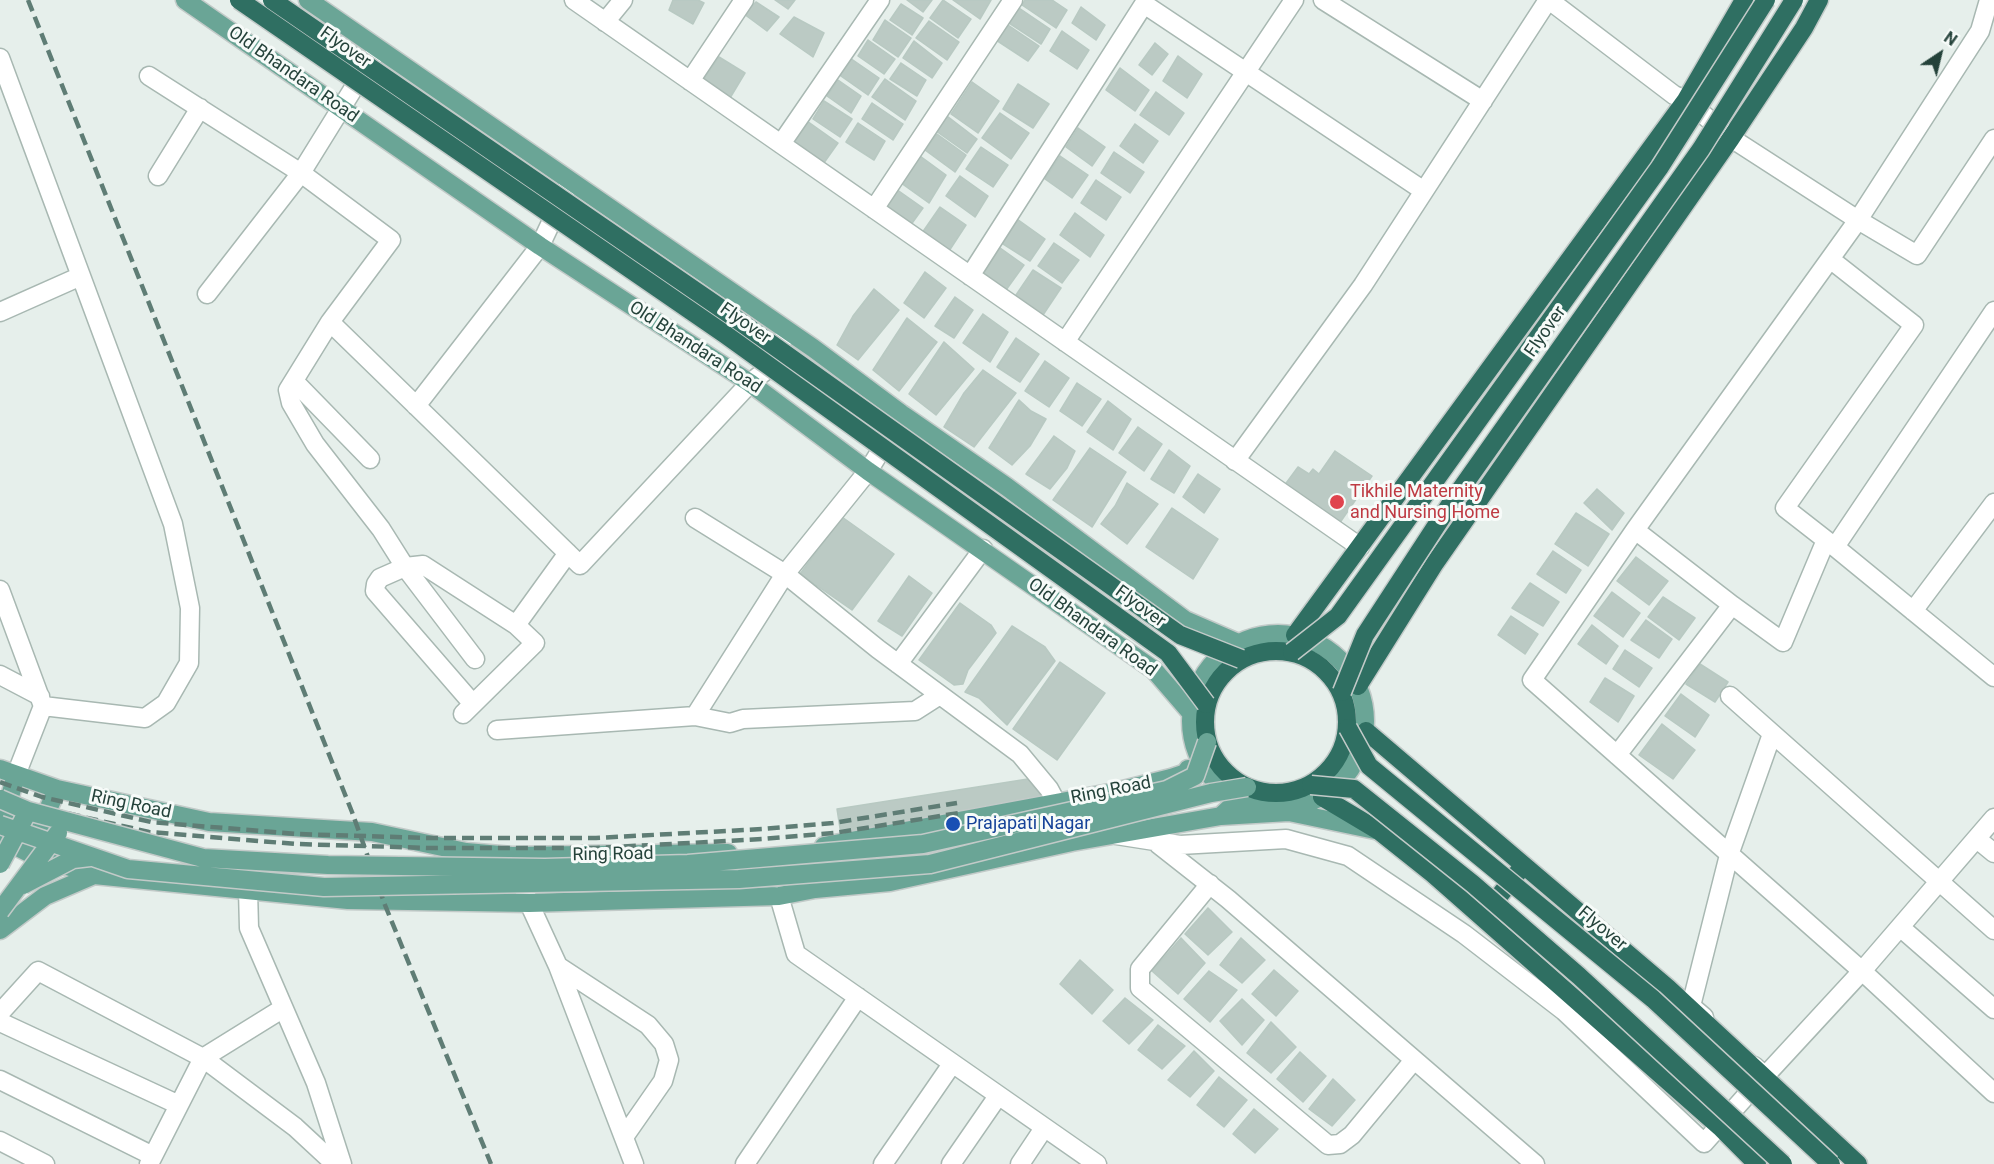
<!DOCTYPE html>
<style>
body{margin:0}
#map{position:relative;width:1994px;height:1164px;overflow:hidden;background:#e6efeb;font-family:Roboto,sans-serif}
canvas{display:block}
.north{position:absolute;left:1910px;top:24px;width:60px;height:60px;-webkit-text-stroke:4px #f7fbf9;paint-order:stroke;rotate:35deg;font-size:16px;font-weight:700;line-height:24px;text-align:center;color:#24423a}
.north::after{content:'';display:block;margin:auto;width:21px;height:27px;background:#24423a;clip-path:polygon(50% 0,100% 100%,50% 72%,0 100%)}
</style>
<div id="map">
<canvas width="1994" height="1164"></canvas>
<div class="north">N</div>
</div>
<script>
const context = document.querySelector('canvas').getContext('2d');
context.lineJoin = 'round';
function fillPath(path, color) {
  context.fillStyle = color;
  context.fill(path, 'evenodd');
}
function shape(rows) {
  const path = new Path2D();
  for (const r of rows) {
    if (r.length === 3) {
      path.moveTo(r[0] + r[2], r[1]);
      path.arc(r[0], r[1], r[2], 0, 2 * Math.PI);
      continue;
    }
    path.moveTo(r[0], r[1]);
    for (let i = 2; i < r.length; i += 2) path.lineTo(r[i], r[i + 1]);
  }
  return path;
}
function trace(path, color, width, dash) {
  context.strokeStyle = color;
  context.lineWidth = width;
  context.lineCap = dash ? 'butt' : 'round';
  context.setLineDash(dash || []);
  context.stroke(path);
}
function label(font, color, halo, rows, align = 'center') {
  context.font = font + ' Roboto,sans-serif';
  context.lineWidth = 6;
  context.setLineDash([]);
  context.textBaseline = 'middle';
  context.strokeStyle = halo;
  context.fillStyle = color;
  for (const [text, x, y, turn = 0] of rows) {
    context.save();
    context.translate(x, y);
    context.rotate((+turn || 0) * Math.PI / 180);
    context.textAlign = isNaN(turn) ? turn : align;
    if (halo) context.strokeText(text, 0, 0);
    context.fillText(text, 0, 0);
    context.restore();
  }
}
const building = shape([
 [673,0,698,0,704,3,693,24,669,10,673,0],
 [775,0,795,0,788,9,775,0],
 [907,0,932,0,923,12,907,0],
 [943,0,971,19,958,38,930,18,943,0],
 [953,0,991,0,980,19,953,0],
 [1025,0,1052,0,1067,10,1056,28,1022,5,1025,0],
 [756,2,779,17,767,31,744,14,756,2],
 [901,4,923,18,912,35,890,20,901,4],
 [1081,7,1105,25,1096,40,1072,23,1081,7],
 [1019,8,1050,29,1041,44,1009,23,1019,8],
 [794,17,824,33,813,57,780,34,794,17],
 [885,20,911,38,898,57,873,40,885,20],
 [929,21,959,42,947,60,916,38,929,21],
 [1008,25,1039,46,1028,61,996,40,1008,25],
 [1062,31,1089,50,1077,69,1050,51,1062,31],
 [868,40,895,59,884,74,858,56,868,40],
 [914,41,942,63,932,78,903,58,914,41],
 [1155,43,1168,54,1152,75,1139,65,1155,43],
 [1178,56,1202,74,1187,98,1163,81,1178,56],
 [719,57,745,73,730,98,703,80,719,57],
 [850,58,879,78,868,95,838,74,850,58],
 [901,63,926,80,917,96,890,79,901,63],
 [1120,68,1149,90,1135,111,1106,90,1120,68],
 [885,79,916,101,905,120,872,97,885,79],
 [838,80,861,96,851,113,827,96,838,80],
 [972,82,999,101,978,133,951,114,972,82],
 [1018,84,1049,104,1033,128,1003,109,1018,84],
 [1156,92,1184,113,1169,135,1140,115,1156,92],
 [824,101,852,119,840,137,813,119,824,101],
 [872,103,903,124,893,140,862,119,872,103],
 [1000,113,1029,133,1011,159,982,138,1000,113],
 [947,116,977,139,967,153,936,131,947,116],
 [807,121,838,143,821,167,790,145,807,121],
 [858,123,885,141,874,160,846,142,858,123],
 [1135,124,1158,141,1143,163,1120,146,1135,124],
 [1078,128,1105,147,1092,166,1066,147,1078,128],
 [937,134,966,155,955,172,925,150,937,134],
 [981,147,1008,165,993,187,966,169,981,147],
 [1114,152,1144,172,1130,193,1101,173,1114,152],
 [920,156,946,175,929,203,901,183,920,156],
 [1060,156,1088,175,1072,198,1045,179,1060,156],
 [960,176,988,196,975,217,946,196,960,176],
 [1096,180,1121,197,1106,220,1081,203,1096,180],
 [896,189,923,208,910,226,884,208,896,189],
 [940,207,966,225,949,251,922,233,940,207],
 [1075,213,1104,235,1090,257,1060,235,1075,213],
 [1017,219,1045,239,1030,261,1000,242,1017,219],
 [1054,243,1079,260,1062,283,1038,266,1054,243],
 [996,245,1024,265,1006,290,980,270,996,245],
 [1033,270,1061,288,1043,315,1016,295,1033,270],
 [925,272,946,288,924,318,904,303,925,272],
 [874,289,899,310,858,360,837,345,853,316,874,289],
 [955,297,973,310,954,338,935,326,955,297],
 [983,314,1008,332,990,362,963,343,983,314],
 [907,318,937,342,899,391,873,370,907,318],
 [1016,338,1039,354,1020,382,997,367,1016,338],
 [944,342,974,369,936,415,909,394,944,342],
 [1045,361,1069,378,1049,407,1025,391,1045,361],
 [983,370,1016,393,974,447,944,427,964,393,983,370],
 [1077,383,1101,399,1082,426,1060,411,1077,383],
 [1019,400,1031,411,1046,419,1030,446,1012,465,989,448,1019,400],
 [1108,401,1131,419,1113,450,1087,432,1108,401],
 [1138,427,1162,444,1144,471,1119,453,1138,427],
 [1054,436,1075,451,1067,468,1050,489,1026,474,1054,436],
 [1090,448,1126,472,1092,527,1053,500,1090,448],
 [1169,450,1190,466,1174,493,1151,479,1169,450],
 [1335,451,1372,476,1339,524,1284,486,1298,467,1309,474,1313,469,1319,474,1335,451],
 [1198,474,1220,489,1204,513,1183,497,1198,474],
 [1127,483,1158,504,1127,544,1101,524,1115,506,1127,483],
 [1597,489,1624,513,1612,530,1584,503,1597,489],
 [1172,508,1218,539,1193,579,1146,547,1172,508],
 [1576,513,1609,534,1588,566,1555,544,1576,513],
 [842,517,894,554,852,610,800,574,842,517],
 [1553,551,1581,570,1566,593,1537,574,1553,551],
 [1636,557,1668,581,1649,605,1617,581,1636,557],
 [909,576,932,593,902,636,878,621,909,576],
 [1530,583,1559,602,1543,626,1512,608,1530,583],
 [1612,592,1640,613,1623,637,1594,616,1612,592],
 [1663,597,1695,618,1679,640,1648,617,1663,597],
 [960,603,991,625,996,633,968,670,963,684,954,685,919,660,960,603],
 [1511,616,1538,634,1525,654,1498,635,1511,616],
 [1646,620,1672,639,1659,658,1631,640,1646,620],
 [1592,625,1618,646,1606,664,1578,644,1592,625],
 [1012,626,1045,647,1055,661,1007,725,979,698,965,692,1012,626],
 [1625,650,1652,668,1639,687,1613,669,1625,650],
 [1060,662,1105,693,1057,760,1013,729,1060,662],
 [1700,664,1728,682,1715,702,1686,684,1700,664],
 [1605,678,1634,696,1618,722,1590,702,1605,678],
 [1681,694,1709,715,1695,737,1665,716,1681,694],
 [1662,724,1695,750,1673,779,1639,755,1662,724],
 [1047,776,1056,834,846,867,837,809,1047,776],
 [1208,908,1232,932,1208,955,1185,934,1208,908],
 [1181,938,1205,963,1178,994,1152,971,1181,938],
 [1241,938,1265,960,1242,983,1220,965,1241,938],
 [1080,960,1113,990,1092,1014,1060,984,1080,960],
 [1274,970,1298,991,1276,1016,1252,994,1274,970],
 [1209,971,1237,990,1210,1022,1184,999,1209,971],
 [1125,998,1153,1020,1129,1044,1103,1021,1125,998],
 [1242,999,1264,1020,1242,1045,1220,1021,1242,999],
 [1271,1022,1296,1047,1271,1073,1247,1053,1271,1022],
 [1158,1025,1185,1046,1162,1069,1138,1050,1158,1025],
 [1194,1051,1214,1071,1190,1097,1168,1080,1194,1051],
 [1300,1052,1326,1076,1303,1102,1277,1079,1300,1052],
 [1219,1077,1247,1100,1224,1127,1197,1105,1219,1077],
 [1333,1079,1355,1100,1332,1126,1309,1109,1333,1079],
 [1254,1109,1278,1129,1255,1153,1233,1134,1254,1109]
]);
const minor = shape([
 [574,0,1360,547],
 [1323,0,1483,101],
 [1549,0,1674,95,1686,100,1731,138,1858,220,1980,31,1989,0],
 [605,22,623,0],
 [0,58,173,524,190,608,189,663,166,703,145,718,43,706],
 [149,76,301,173,391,240,330,322,580,565,750,383,769,368,787,331],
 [690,81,744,0],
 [1994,139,1917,255,1858,220,1635,530,1532,680,1862,971,1994,818],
 [781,144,880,0],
 [158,176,200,108],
 [874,209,1013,0],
 [1830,259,1914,325,1785,508,1835,547],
 [970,276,1144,4,1424,191],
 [207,294,301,173,376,52],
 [1994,311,1835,547,1994,677],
 [0,312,81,276],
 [330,322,288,390,291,403,315,444,381,529,405,567,475,659],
 [1065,342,1294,0],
 [294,381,370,459],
 [416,406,540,246,570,182],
 [1235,461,1363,285,1548,0],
 [695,518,785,574,878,649,1020,754,1049,789,1056,802],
 [0,590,43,706,16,775],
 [1732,605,1783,642,1826,540],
 [1913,611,1994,503],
 [898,664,983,549],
 [0,675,40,696],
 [1730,696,1994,930],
 [473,704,375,591,376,584,380,578,405,567,423,565,516,625],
 [463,714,535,643,516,625,568,553],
 [695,716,730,723,743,719,915,711,940,695],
 [497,730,695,716,785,574,868,471,903,415],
 [1617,755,1732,605,1635,530],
 [1116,835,1180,845,1286,839,1348,856,1464,934,1564,1011,1704,1143,1761,1079],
 [1977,839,1994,853],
 [1158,844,1228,899,1535,1164],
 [517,869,529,903,558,966,634,1164],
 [1210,884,1140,969,1140,988,1328,1145,1340,1144,1352,1135,1414,1060],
 [248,890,249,928,316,1083,342,1164],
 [779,896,796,954,1097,1164],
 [1900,927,1994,1009],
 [558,966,648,1025,664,1044,669,1060,663,1081,624,1137],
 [0,1013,38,971,203,1058,282,1009],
 [1704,1017,1691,1006,1729,855,1772,734],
 [0,1022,179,1105],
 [1754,1066,1765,1076,1862,971,1994,1093],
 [0,1080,153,1156],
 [0,1141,45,1164],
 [149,1164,203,1058,295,1127,335,1164],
 [745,1164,858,997],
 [883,1164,952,1064],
 [951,1164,998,1096],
 [1020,1164,1044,1128]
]);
const major = shape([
 [185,0,540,246,750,383,868,471,1154,670,1191,713],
 [308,0,813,348,903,415,1007,487,1185,620,1238,643],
 [1278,721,87],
 [0,769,57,789,209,822,372,832,466,852,512,856,728,853],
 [1221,816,1289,812,1375,830],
 [0,832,16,775],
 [0,838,29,853,94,875,348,900,529,903,779,896,815,889,890,882,1072,842,1221,816,1239,799],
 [824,846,1115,792,1171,778,1186,773,1188,769],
 [30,851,57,789],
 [0,930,45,896,94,875]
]);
const highway = shape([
 [1295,635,1686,100,1744,0],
 [1276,722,71],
 [1358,686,1435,563,1731,138,1804,28,1819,0],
 [1366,731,1668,988,1858,1164],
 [1322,797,1379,831,1433,874,1720,1127,1757,1164],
 [1484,915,1519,871]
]);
const rail = shape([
 [28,0,352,812,385,905,491,1164],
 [0,782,42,797,151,822,297,834,429,838,596,838,763,829,833,823,957,803],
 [0,792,40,807,149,832,296,844,430,848,596,848,763,839,834,833,959,813]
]);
const majorBridge = shape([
 [0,799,28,811],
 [0,825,128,869,324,887,739,879,930,864,1211,793,1247,787],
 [0,864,28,811,203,858,328,865,545,868,688,864,923,844,1167,790,1195,776,1207,742],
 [23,885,73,859,90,857],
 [0,911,58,833]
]);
const highwayBridge = shape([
 [239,0,726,335,1168,653,1206,704],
 [272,0,732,316,1180,635,1241,659],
 [1292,652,1338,616,1660,167,1766,0],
 [1342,692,1365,635,1453,500,1701,149,1794,0],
 [1348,728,1369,766,1653,999,1831,1164],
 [1311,785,1354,789,1473,884,1579,976,1783,1164]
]);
const markers = [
 [1337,502,8,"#e0444e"],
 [953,824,8,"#1a4fb4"]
];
const streetNames = [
 ["Flyover",345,48,35],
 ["Old Bhandara Road",293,75,35],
 ["Flyover",745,324,35],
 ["Flyover",1546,332,-55],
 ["Old Bhandara Road",695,348,33],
 ["Flyover",1140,607,36],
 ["Old Bhandara Road",1092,628,36],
 ["Ring Road",1111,791,-11],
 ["Ring Road",131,805,12],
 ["Ring Road",613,855,-1],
 ["Flyover",1602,929,40]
];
const healthNames = [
 ["Tikhile Maternity",1350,492],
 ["and Nursing Home",1350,513]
];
const transitNames = [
 ["Prajapati Nagar",966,824]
];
fillPath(building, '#bbcac4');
trace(building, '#b8c9c2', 1.5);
trace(minor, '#a8b8b2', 21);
trace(major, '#c2cac8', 21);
trace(highway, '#c2cac8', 21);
trace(minor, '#fff', 18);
trace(major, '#6aa596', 18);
trace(highway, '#2f6f62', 18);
trace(rail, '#5f7d75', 4.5, [12, 6]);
trace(majorBridge, '#c2cac8', 21, []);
trace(highwayBridge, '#c2cac8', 21, []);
trace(majorBridge, '#6aa596', 18);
trace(highwayBridge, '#2f6f62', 18);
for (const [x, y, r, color] of markers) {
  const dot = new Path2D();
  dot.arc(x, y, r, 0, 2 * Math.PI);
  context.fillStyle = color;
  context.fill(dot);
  trace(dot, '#f7fbf9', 2);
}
label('18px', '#24423a', '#f7fbf9', streetNames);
label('18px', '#be3a42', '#f7fbf9', healthNames, 'left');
label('18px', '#164399', '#f7fbf9', transitNames, 'left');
</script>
